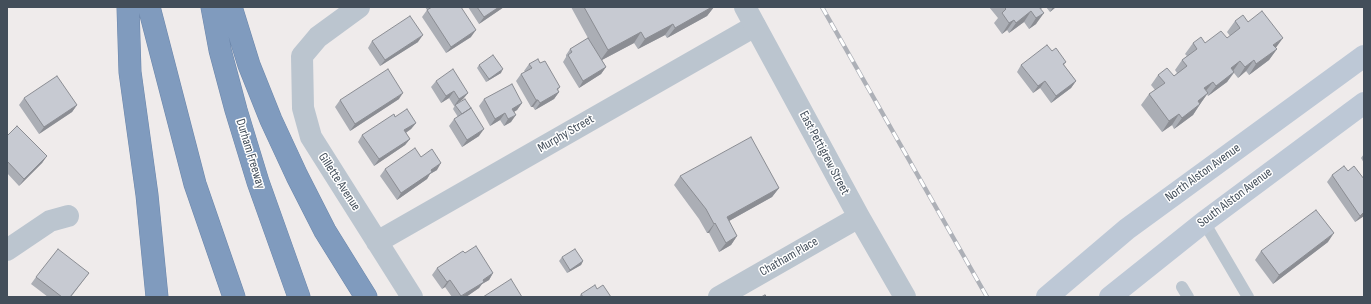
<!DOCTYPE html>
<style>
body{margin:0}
#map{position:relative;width:1371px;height:304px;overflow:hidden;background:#efebeb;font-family:"Sofia Sans Condensed",sans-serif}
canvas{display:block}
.frame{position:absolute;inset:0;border:8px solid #434e5a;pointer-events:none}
</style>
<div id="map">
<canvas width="1371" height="304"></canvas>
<div class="frame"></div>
</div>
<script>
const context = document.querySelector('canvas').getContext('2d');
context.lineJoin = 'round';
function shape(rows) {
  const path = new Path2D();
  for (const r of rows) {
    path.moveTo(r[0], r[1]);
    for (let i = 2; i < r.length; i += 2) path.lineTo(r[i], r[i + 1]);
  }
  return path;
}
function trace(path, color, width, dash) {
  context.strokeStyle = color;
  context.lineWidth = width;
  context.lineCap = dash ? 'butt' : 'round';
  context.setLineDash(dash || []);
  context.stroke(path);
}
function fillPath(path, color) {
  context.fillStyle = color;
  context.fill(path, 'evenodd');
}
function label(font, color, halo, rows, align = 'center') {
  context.font = font + ' "Sofia Sans Condensed",sans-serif';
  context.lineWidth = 3;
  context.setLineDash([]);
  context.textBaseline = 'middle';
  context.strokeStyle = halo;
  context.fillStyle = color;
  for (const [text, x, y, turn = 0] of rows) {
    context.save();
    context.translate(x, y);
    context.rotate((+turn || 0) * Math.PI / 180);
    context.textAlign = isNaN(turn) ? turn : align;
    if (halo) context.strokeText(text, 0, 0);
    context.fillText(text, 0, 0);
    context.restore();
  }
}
const service = shape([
 [1204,222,1248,297],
 [1182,287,1188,297]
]);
const minor = shape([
 [359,7,318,37,302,56,303,108,311,137,412,297],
 [377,242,755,26],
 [7,250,50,221,68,216]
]);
const tertiary = shape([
 [745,7,859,217,905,297],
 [719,297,859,217]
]);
const secondary = shape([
 [1047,297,1127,229,1364,56],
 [1110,297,1204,222,1364,103]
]);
const motorway = shape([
 [128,7,130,72,147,195,157,297],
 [149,7,195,184,234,297],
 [212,7,220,50,236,110,258,182,299,297],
 [231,7,249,65,271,120,297,176,325,231,366,297]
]);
const rail = shape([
 [822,7,987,297]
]);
const wall = shape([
 [425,7,461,7,471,37,446,53,422,17,427,10],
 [468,7,504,7,479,24],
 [571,7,714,7,707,16,667,38,665,35,638,49,634,43,602,60,606,67,601,74,579,88,563,62,566,57,566,55,570,49,588,38],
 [989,7,1044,7,1041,9,1036,24,1029,29,1024,22,1009,33,1007,30,1002,34,994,23,998,18],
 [1046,7,1056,7,1050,12],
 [1235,21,1248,22,1277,49,1269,60,1249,75,1246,71,1238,78,1234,73,1227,82,1208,96,1207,94,1193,115,1174,129,1172,125,1162,132,1141,105,1149,94,1155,90,1151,85,1158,75,1174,76,1177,73,1175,70,1182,60,1187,56,1185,54,1193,43,1205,43,1227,38,1230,36,1227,32],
 [372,41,418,42,380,66,368,48],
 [1052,51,1066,62,1064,65,1076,81,1071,88,1051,103,1040,88,1033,93,1017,72,1021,65],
 [540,63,560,87,558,90,559,92,554,99,535,110,533,107,531,107,516,81,521,74,525,72,524,71,529,64],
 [479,65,501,73,486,82,477,68],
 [436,81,468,93,463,99,454,106,449,98,441,103,431,87],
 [24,98,77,105,72,112,39,134,19,105],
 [399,99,350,131,335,107,340,100],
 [484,99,522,103,517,110,514,112,511,122,504,126,500,120,490,126,479,106],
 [455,105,471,109,479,136,462,147,449,126,454,119,458,117,453,109],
 [395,117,416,123,411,129,406,133,410,139,405,145,374,166,358,142,362,135],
 [7,136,47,156,42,163,19,186,7,173],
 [1364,154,1364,163,1361,158],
 [421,157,437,170,430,174,427,179,397,200,380,176,385,169],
 [1348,171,1364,179,1364,216,1355,222,1327,182,1332,175],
 [680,176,779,188,772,197,729,221,737,236,731,245,719,252,709,233,707,233,699,219,674,185],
 [1328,242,1273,284,1255,260,1261,251],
 [465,253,493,273,489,280,482,284,479,288,466,297,452,297,445,287,442,289,432,275,437,268],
 [562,257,583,261,581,265,567,273,559,261],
 [89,273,71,297,48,297,31,284,36,277],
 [597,289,611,297,579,297,581,294]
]);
const shadedWall = shape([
 [499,7,504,7,479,24,484,17],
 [712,7,714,7,707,16,667,38,675,28],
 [1053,7,1056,7,1050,12],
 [1031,11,1024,22,1009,33,1016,23],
 [1044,13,1036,24,1029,29,1036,18],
 [1014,20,1007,30,1002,34,1009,23],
 [673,24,665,35,638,49,645,39],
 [476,30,471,37,446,53,451,47],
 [641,32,634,43,600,61,608,50],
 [423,35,418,42,380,66,385,60],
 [1283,38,1275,49,1273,45],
 [1277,49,1269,60,1249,75,1256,64],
 [1254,60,1246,71,1238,78,1245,67],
 [1240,61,1233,71,1231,68],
 [606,67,601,74,579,88,583,81],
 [503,69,501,73,486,82,489,79],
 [1234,72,1227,82,1208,96,1216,86],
 [1045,81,1040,88,1033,93,1038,86],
 [1076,81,1071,88,1051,103,1056,96],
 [1213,82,1205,92,1204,88],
 [454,91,449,98,441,103,446,96],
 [559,92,554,99,535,110,540,103],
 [403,93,399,99,350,131,355,124],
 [468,93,463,99,454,106,459,99],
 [1208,93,1200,104,1198,101],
 [536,100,538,100,533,107,531,107],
 [522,103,517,110,507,116,512,109],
 [1200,104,1193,115,1174,129,1182,118],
 [77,105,72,112,39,134,44,127],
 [505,113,500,120,490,126,495,119],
 [1179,114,1172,125,1162,132,1169,121],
 [516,115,511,122,504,126,508,119],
 [416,123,411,129,399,137,404,130],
 [484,129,479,136,462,147,467,140],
 [410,139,405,145,374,166,379,159],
 [47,156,42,163,19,186,24,179],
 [441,163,437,170,430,174,427,179,397,200,401,193,431,170],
 [779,188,772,197,720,226,727,217],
 [1364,212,1364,216,1355,222,1360,216],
 [715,223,709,233,707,233,714,224],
 [1334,233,1328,242,1273,284,1279,275],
 [737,236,731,245,719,252,726,243],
 [583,261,581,265,567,273,570,270],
 [493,273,489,280,482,284,479,288,466,297,461,297,483,280],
 [450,280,445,287,442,289,447,282]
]);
const building = shape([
 [432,7,461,7,476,30,451,47,427,10,432,7],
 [477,7,499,7,484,17,477,7],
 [584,7,712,7,675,28,673,24,645,39,641,32,608,50,584,7],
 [1004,7,1039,7,1044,13,1036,18,1031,11,1016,23,1014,20,1009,23,1002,13,1006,9,1004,7],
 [1262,11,1283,38,1273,45,1277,49,1256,64,1254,60,1245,67,1240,61,1231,68,1234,72,1216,86,1213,82,1204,88,1208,93,1198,101,1200,104,1182,118,1179,114,1169,121,1149,94,1165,83,1158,75,1167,68,1174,76,1187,66,1182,60,1197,49,1193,43,1201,37,1205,43,1221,31,1227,38,1240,28,1235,21,1243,15,1248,22,1262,11],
 [410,16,423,35,385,60,372,41,410,16],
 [588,38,606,67,583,81,568,55,572,52,570,49,588,38],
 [1047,45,1052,51,1056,48,1066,62,1063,64,1076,81,1056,96,1045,81,1038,86,1021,65,1047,45],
 [493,55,503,69,489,79,479,65,493,55],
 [538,59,540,63,545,61,560,87,557,89,559,92,540,103,538,100,536,100,521,74,532,68,529,64,538,59],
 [388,69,403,93,355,124,340,100,388,69],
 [453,69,468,93,459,99,454,91,446,96,436,81,453,69],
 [57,76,77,105,44,127,24,98,57,76],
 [512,84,522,103,512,109,516,115,508,119,505,113,495,119,484,99,512,84],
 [465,99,471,108,462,114,455,105,465,99],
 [471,108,484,129,467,140,454,119,471,108],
 [407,109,416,123,404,130,410,139,379,159,362,135,394,114,395,117,407,109],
 [17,126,47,156,24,179,7,161,7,136,17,126],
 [751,137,779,188,727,217,737,236,726,243,715,223,714,224,706,209,680,176,751,137],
 [415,148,421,157,432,149,441,163,431,170,432,172,401,193,385,169,415,148],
 [1344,166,1348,171,1354,166,1364,179,1364,212,1360,216,1332,175,1344,166],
 [1316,210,1334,233,1279,275,1261,251,1316,210],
 [476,246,493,273,483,280,484,282,461,296,450,280,447,282,437,268,463,251,465,253,476,246],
 [58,249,89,273,70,297,62,297,36,277,58,249],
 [575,249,583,261,570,270,562,257,575,249],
 [511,279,522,297,483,297,511,279],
 [595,285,597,289,603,285,611,297,583,297,581,294,595,285],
 [765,295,767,297,761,297,765,295]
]);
const streetNames = [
 ["Murphy Street",566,134,-30],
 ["East Pettigrew Street",824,153,62],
 ["Durham Freeway",250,154,73],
 ["North Alston Avenue",1203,173,-36],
 ["Gillette Avenue",339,182,57],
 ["South Alston Avenue",1235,198,-37],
 ["Chatham Place",789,257,-30]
];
trace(motorway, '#6b86aa', 23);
trace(service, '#bbc5cf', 12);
trace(minor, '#bbc5cf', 22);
trace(tertiary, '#bbc5cf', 22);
trace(secondary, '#bdc8d6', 22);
trace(motorway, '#809bbe', 22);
trace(rail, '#adb0b7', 4.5);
trace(rail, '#fff', 3, [9]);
fillPath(wall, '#abaeb5');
fillPath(shadedWall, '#8b8d93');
fillPath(building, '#c7cad2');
trace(building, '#8b8d93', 1);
label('13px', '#434e5a', '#fff', streetNames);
</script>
